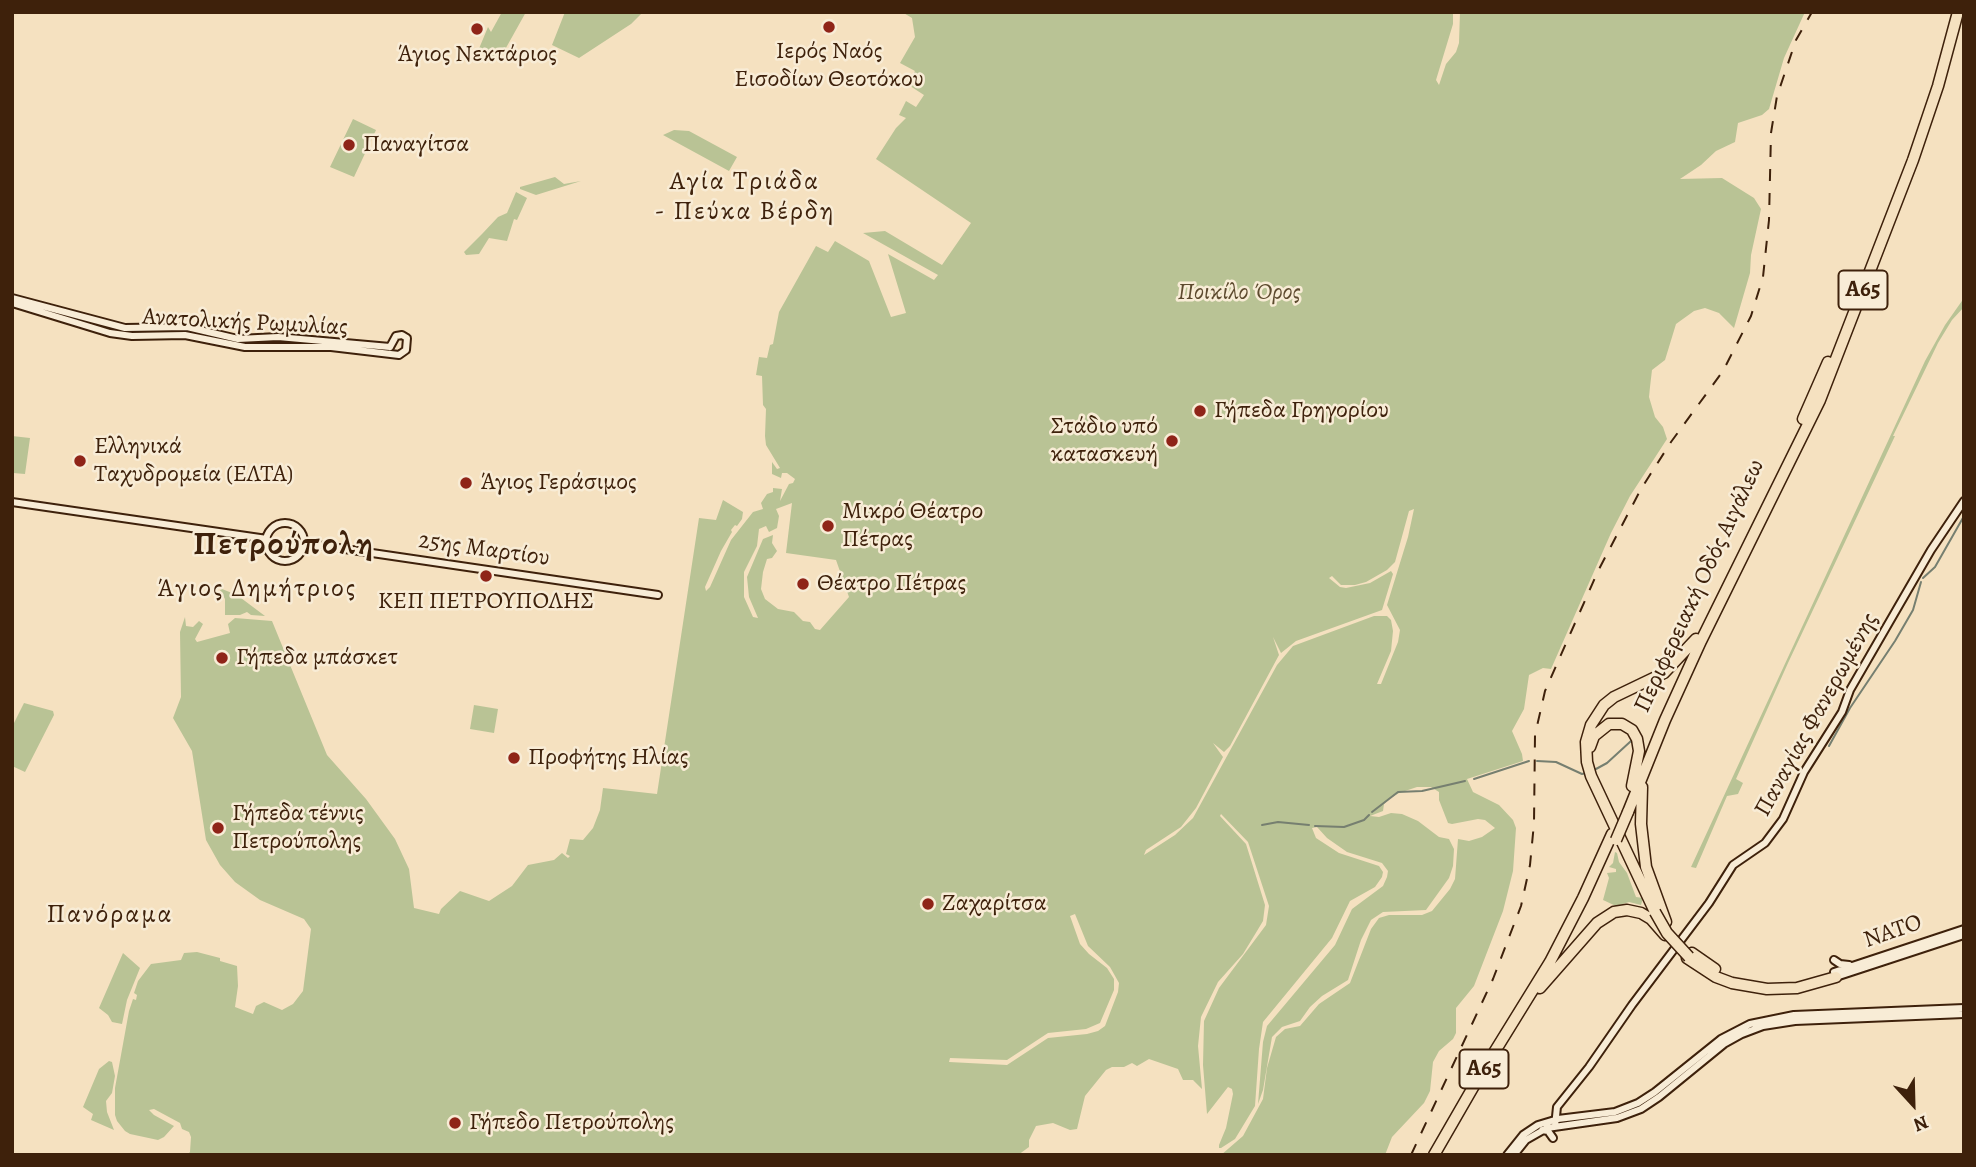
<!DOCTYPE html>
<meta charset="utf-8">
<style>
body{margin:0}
#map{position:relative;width:1976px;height:1167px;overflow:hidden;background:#f5e1c0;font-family:Alegreya,serif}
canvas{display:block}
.frame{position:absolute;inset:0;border:14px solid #3e210b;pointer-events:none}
.north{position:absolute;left:1878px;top:1069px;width:70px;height:70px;-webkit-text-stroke:5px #f8ecd6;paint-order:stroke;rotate:158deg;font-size:19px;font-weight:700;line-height:28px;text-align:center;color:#3e210b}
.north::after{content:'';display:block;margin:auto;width:24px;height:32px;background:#3e210b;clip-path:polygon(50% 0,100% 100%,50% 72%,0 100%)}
</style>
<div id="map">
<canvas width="1976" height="1167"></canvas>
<div class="frame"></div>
<div class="north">N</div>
</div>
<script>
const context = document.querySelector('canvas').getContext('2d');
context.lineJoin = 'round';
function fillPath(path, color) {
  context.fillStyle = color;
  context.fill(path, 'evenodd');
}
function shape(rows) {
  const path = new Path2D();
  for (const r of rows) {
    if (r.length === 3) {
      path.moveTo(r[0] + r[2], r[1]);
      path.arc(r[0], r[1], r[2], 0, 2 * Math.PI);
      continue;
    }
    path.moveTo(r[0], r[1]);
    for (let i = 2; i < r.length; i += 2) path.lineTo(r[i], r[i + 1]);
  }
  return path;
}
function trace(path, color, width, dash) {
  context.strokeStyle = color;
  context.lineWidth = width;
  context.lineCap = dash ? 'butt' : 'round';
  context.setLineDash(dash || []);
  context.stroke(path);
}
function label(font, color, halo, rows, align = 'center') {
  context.font = font + ' Alegreya,serif';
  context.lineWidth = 5;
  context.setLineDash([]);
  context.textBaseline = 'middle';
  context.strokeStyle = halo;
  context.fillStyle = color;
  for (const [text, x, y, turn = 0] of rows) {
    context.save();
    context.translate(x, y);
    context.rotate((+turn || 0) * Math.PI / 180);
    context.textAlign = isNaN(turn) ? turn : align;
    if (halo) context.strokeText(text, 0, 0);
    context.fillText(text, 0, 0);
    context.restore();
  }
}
const green = shape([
 [502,12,526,12,502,55,498,53,501,61,478,51,488,27,491,32],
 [565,12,643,12,631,24,579,58,552,45],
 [902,12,1453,12,1453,24,1436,80,1439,85,1446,64,1456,52,1459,43,1460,12,1805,12,1784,58,1769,109,1762,115,1738,123,1735,142,1716,151,1701,165,1680,179,1722,178,1754,198,1761,209,1751,255,1750,273,1734,328,1719,313,1705,308,1694,311,1676,324,1665,360,1652,370,1650,387,1649,397,1655,417,1663,427,1667,439,1630,496,1611,533,1551,669,1543,668,1529,675,1524,709,1512,731,1522,754,1523,761,1467,779,1473,792,1499,805,1513,820,1516,828,1513,871,1503,911,1474,986,1456,1008,1456,1033,1453,1039,1439,1051,1433,1062,1430,1091,1424,1103,1392,1137,1385,1155,1221,1155,1243,1136,1263,1099,1267,1068,1276,1037,1285,1029,1300,1026,1319,1004,1350,983,1371,929,1379,918,1389,915,1422,915,1432,911,1450,889,1455,879,1458,839,1469,841,1482,837,1495,828,1485,820,1478,819,1452,824,1448,823,1439,800,1439,792,1431,787,1417,787,1399,793,1389,799,1384,804,1383,811,1370,816,1379,817,1391,813,1402,814,1418,821,1439,837,1449,839,1454,849,1453,866,1449,878,1426,910,1383,912,1371,920,1361,940,1348,980,1322,996,1310,1007,1300,1021,1282,1027,1272,1037,1263,1090,1258,1104,1263,1042,1267,1026,1335,945,1352,909,1383,886,1387,877,1388,871,1382,863,1347,852,1327,838,1317,827,1312,828,1316,838,1339,853,1379,866,1383,872,1382,877,1375,887,1350,901,1332,938,1263,1022,1259,1049,1255,1106,1235,1139,1221,1148,1219,1148,1219,1145,1226,1128,1233,1094,1232,1089,1228,1087,1207,1114,1203,1065,1204,1021,1219,988,1266,925,1269,906,1248,842,1221,814,1220,816,1246,844,1265,905,1263,921,1257,931,1243,954,1218,982,1201,1017,1198,1046,1202,1089,1193,1080,1183,1080,1178,1069,1149,1059,1137,1066,1132,1063,1124,1067,1112,1067,1106,1070,1085,1096,1077,1129,1070,1130,1053,1123,1036,1126,1029,1140,1029,1147,1018,1155,187,1155,190,1152,191,1137,189,1132,182,1129,180,1123,154,1109,149,1110,154,1115,174,1126,164,1137,158,1140,130,1134,125,1131,117,1121,115,1115,115,1088,129,1011,133,999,136,1000,137,995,134,993,138,981,151,964,181,960,184,953,197,952,220,958,220,961,237,966,238,986,235,1007,253,1014,256,1006,264,1002,282,1010,293,1004,303,991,311,929,304,919,260,900,235,882,220,865,206,840,192,751,173,718,181,697,180,632,185,617,186,626,193,627,199,621,203,624,195,639,197,642,230,633,228,624,235,618,272,621,327,755,366,799,395,839,409,869,414,908,439,914,441,909,460,891,489,901,512,886,528,865,554,860,562,853,568,858,570,856,566,854,570,839,583,840,593,828,600,810,603,788,657,794,699,518,716,520,723,500,743,512,742,519,737,526,735,525,731,530,732,532,721,551,705,587,706,591,710,587,731,540,753,512,763,509,761,503,767,494,773,492,773,488,782,489,780,501,789,484,793,483,795,479,787,473,782,473,781,478,772,474,772,462,777,469,780,468,766,445,765,436,766,409,763,405,762,376,756,375,759,357,767,358,770,345,773,344,779,312,816,246,828,252,835,241,869,261,891,317,906,313,888,254,934,280,938,275,863,233,885,231,942,265,971,223,876,159,896,128,906,118,899,115,906,101,916,107,924,95,907,84,915,71,900,63,915,37,912,18],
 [792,503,786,553,836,560,849,597,820,630,815,629,810,622,803,621,794,612,778,609,765,599,761,589,763,572,767,559,772,558,777,551,772,543,773,535,763,539,747,577,749,597,758,618,753,617,744,597,744,572,757,546,759,529,766,526,769,532,777,528,779,516,776,509],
 [1414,509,1408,537,1387,605,1400,630,1398,642,1381,684,1377,684,1391,651,1393,631,1391,620,1387,616,1374,616,1293,646,1277,665,1193,818,1175,835,1144,855,1146,850,1181,827,1196,808,1223,757,1213,743,1224,752,1230,746,1279,655,1273,637,1281,653,1296,641,1382,610,1393,574,1391,571,1370,583,1346,588,1340,587,1329,578,1332,576,1341,585,1355,585,1366,582,1387,570,1395,562,1409,511],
 [1075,914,1088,946,1110,967,1119,983,1118,992,1105,1026,1098,1031,1087,1034,1048,1038,1007,1065,949,1062,950,1058,1007,1060,1048,1033,1086,1029,1100,1023,1114,990,1114,979,1107,968,1089,954,1080,944,1070,916],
 [353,119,376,130,354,177,330,167],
 [674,130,689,131,737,157,729,171,663,135],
 [555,177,564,184,581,181,536,195,520,189,520,187],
 [516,192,527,198,517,220,514,219,507,241,489,238,479,254,466,255,464,252,482,234,498,217,507,213],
 [1964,298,1964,307,1952,320,1938,343,1893,436,1895,436,1788,663,1736,779,1743,783,1738,794,1727,796,1696,868,1691,867,1925,361,1945,325],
 [12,436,30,438,25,474,13,473,12,480],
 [222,589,237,595,265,616,251,615,247,612,240,615,225,615,225,599,220,590],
 [24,703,53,711,54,715,25,772,12,766,12,727],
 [474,705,498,709,494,733,470,729],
 [1615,852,1617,853,1619,862,1627,873,1636,897,1643,898,1641,905,1629,902,1616,906,1603,900,1609,878,1607,873,1616,872,1616,869,1609,867,1613,863],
 [123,953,140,968,127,1000,122,1024,112,1022,108,1015,99,1008],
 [109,1061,112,1062,115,1076,112,1093,106,1101,107,1112,114,1130,91,1120,93,1114,83,1107,99,1069]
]);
const stream = shape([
 [1923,578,1935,567,1964,516],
 [1829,746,1850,708,1895,641,1913,610,1921,582],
 [1537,761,1556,762,1582,774,1586,773],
 [1596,769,1607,763,1631,741],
 [1474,779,1529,761],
 [1372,812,1398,792,1422,791,1465,781],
 [1262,825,1278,822,1309,825],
 [1315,826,1344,827,1364,820,1369,815]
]);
const secondary = shape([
 [12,298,125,328,187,327,238,339,278,337,390,347],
 [12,303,110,333,132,336,185,335,245,347,331,347,399,355,406,350,407,338,402,335,396,336,390,347],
 [12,502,267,539],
 [285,542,19],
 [304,543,658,595],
 [1834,960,1840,964,1849,965],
 [1834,972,1964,929],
 [1836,977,1964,935],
 [1555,1126,1557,1107,1589,1067,1632,1005,1709,903,1733,865,1765,843,1783,819,1804,772,1842,712,1850,690,1931,550,1964,501],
 [1542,1130,1548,1131,1553,1138],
 [1507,1155,1523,1135,1538,1125,1558,1119,1615,1112,1638,1103,1655,1092,1721,1039,1750,1024,1794,1015,1964,1008],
 [1514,1155,1526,1140,1547,1128,1617,1118,1641,1109,1659,1097,1724,1044,1742,1034,1763,1026,1795,1021,1964,1014]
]);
const highway = shape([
 [1803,419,1828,362],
 [1590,747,1594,736,1609,724,1622,724,1632,730,1637,739,1639,751,1632,786],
 [1642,787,1641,824,1646,867,1666,922],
 [1628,812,1665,720,1701,641,1820,400,1913,160,1938,86,1958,12],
 [1655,912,1591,776,1587,762,1586,742,1591,725,1604,705,1614,697,1664,673,1696,639],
 [1692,953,1715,969],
 [1687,958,1716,977,1732,983,1767,989,1797,988,1836,977],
 [1540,988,1597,923,1614,912,1627,910,1641,913,1651,919,1665,935],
 [1434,1155,1479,1077,1550,962,1583,898,1612,834]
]);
const rail = shape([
 [1411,1155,1493,979,1521,906,1530,865,1534,823,1535,735,1545,691,1598,571,1641,489,1671,442,1723,371,1751,316,1763,277,1769,220,1771,133,1777,96,1796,40,1812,12]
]);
const highwayBridge = shape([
 [1616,840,1628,812],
 [1655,912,1667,933,1689,957]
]);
const markers = [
 [829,27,7,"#8f2418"],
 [477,29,7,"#8f2418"],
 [349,145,7,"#8f2418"],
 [1200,411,7,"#8f2418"],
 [1172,441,7,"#8f2418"],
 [80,461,7,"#8f2418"],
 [466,483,7,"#8f2418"],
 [828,526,7,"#8f2418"],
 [486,576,7,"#8f2418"],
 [803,584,7,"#8f2418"],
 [222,658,7,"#8f2418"],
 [514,758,7,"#8f2418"],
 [218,828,7,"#8f2418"],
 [928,904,7,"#8f2418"],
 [455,1123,7,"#8f2418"]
];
const shields = [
 [1863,290,49],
 [1484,1069,49]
];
const shieldNames = [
 ["Α65",1863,290],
 ["Α65",1484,1069]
];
const poiNames = [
 ["Ιερός Ναός",829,52,"center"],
 ["Εισοδίων Θεοτόκου",829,80,"center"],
 ["Άγιος Νεκτάριος",477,55,"center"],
 ["Παναγίτσα",363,145],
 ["Γήπεδα Γρηγορίου",1214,411],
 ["Στάδιο υπό",1158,427,"right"],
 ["κατασκευή",1158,455,"right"],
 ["Ελληνικά",94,447],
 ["Ταχυδρομεία (ΕΛΤΑ)",94,475],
 ["Άγιος Γεράσιμος",480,483],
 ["Μικρό Θέατρο",842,512],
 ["Πέτρας",842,540],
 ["Θέατρο Πέτρας",817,584],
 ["ΚΕΠ ΠΕΤΡΟΥΠΟΛΗΣ",486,602,"center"],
 ["Γήπεδα μπάσκετ",236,658],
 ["Προφήτης Ηλίας",528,758],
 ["Γήπεδα τέννις",232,814],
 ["Πετρούπολης",232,842],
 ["Ζαχαρίτσα",942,904],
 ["Γήπεδο Πετρούπολης",469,1123]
];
const parkNames = [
 ["Ποικίλο Όρος",1239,293]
];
const streetNames = [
 ["Ανατολικής Ρωμυλίας",245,323,3],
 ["25ης Μαρτίου",484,550,8],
 ["Περιφερειακή Οδός Αιγάλεω",1700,586,-65],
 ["Παναγίας Φανερωμένης",1817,715,-61],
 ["ΝΑΤΟ",1893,932,-19]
];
const neighbourhoodNames = [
 ["Αγία Τριάδα",745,183],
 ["- Πεύκα Βέρδη",745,213],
 ["Άγιος Δημήτριος",257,590],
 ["Πανόραμα",110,916]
];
const districtNames = [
 ["Πετρούπολη",284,546]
];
fillPath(green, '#b9c395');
trace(stream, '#767f70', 2);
trace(secondary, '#3e210b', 10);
trace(highway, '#3e210b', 13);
trace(secondary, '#f8ecd6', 6);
trace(highway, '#f5e1c0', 10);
trace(rail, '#3e210b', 2, [12, 12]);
trace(highwayBridge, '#3e210b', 13, []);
trace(highwayBridge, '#f5e1c0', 10);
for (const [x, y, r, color] of markers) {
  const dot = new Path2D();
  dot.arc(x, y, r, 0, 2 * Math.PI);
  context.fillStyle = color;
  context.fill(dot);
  trace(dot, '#f8ecd6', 2.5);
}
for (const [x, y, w] of shields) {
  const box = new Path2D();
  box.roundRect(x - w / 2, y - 19.5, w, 39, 5);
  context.fillStyle = '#f8ecd6';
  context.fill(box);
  trace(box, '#3e210b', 2);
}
label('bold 23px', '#3e210b', null, shieldNames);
label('24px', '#3e210b', '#f8ecd6', poiNames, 'left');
label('italic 24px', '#5d4a2e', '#f8ecd6', parkNames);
label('24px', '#3e210b', '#f8ecd6', streetNames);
context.letterSpacing = '2px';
label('26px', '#3e210b', '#f8ecd6', neighbourhoodNames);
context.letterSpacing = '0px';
context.letterSpacing = '2px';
label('bold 32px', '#3e210b', '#f8ecd6', districtNames);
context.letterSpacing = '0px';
</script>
